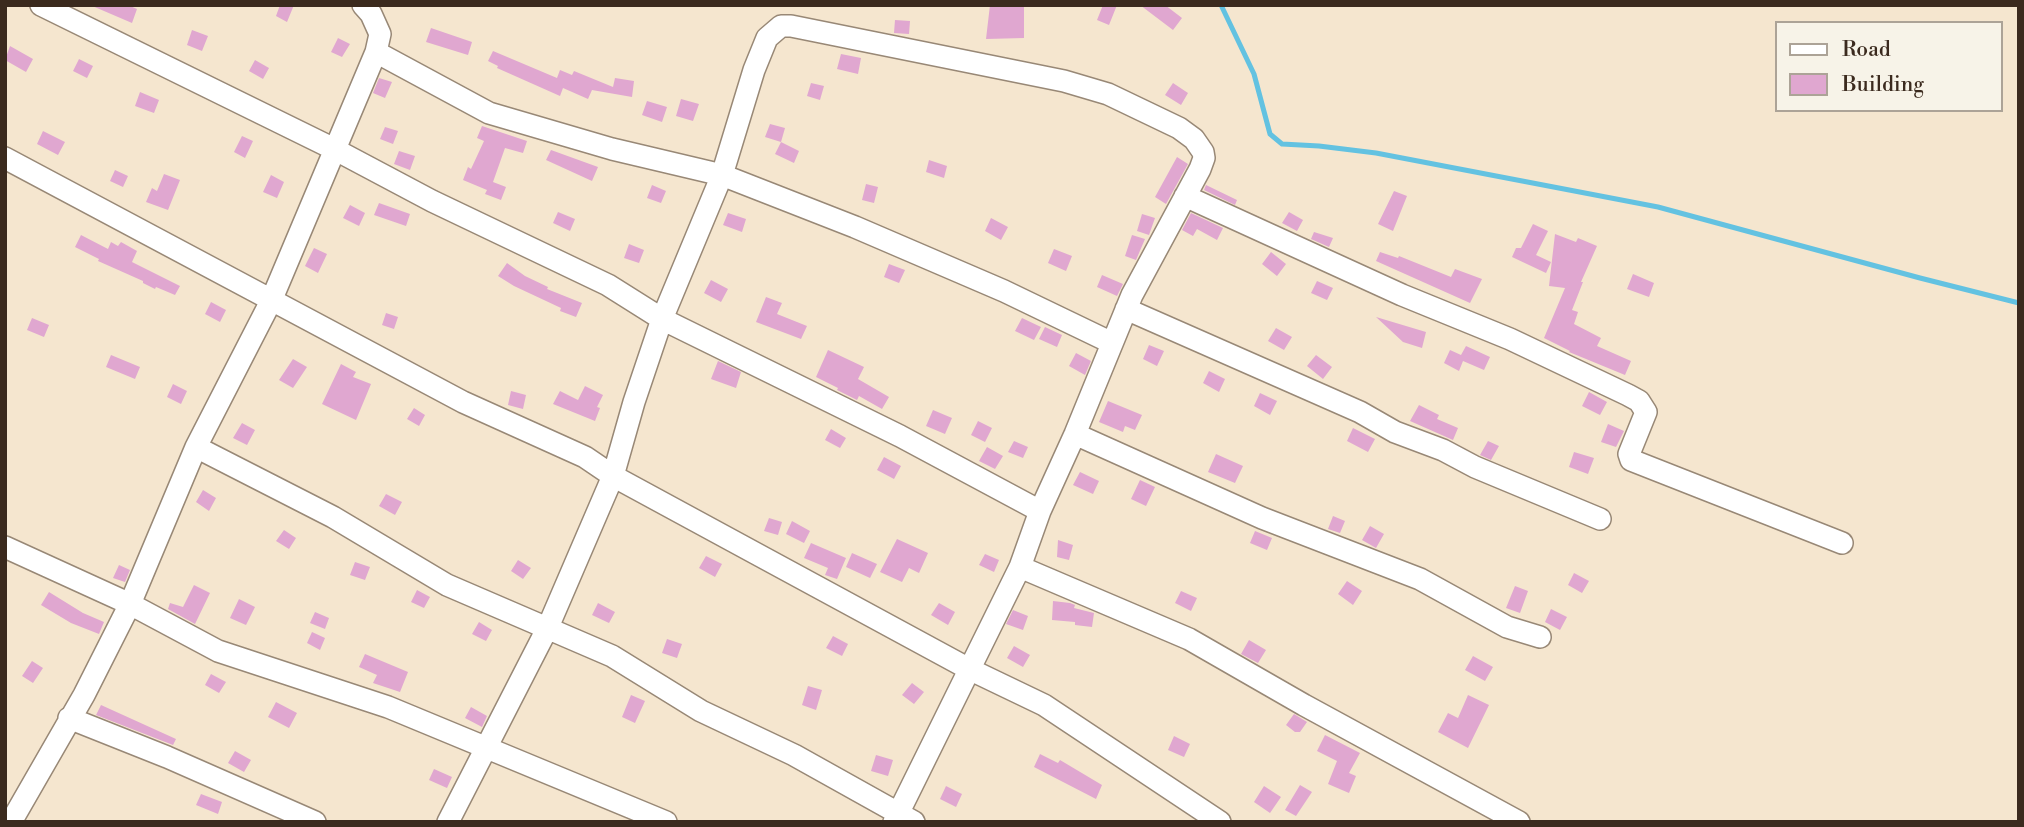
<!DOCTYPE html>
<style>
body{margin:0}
#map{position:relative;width:2024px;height:827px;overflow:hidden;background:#f5e6cf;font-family:"Libre Bodoni",serif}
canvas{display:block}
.frame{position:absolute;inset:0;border:7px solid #3b2a1e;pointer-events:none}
.legend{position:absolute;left:1775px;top:21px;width:228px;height:91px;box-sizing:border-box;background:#f7f3e8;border:2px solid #aca397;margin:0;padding:9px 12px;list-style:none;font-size:21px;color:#3b2a1e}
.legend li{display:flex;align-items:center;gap:14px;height:35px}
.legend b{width:35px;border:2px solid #aca397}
</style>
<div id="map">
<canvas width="2024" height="827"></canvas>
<div class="frame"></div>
<ul class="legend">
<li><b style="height:9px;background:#fff"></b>Road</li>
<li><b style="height:19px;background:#e0a7d0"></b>Building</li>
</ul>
</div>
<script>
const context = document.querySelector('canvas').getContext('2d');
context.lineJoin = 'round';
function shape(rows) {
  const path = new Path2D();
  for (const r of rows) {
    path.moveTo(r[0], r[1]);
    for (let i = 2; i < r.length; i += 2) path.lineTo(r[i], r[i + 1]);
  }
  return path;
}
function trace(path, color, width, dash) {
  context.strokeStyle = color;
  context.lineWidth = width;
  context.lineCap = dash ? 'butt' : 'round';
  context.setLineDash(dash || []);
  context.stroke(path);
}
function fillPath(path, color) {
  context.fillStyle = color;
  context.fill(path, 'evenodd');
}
const stream = shape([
 [1221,5,1254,74,1270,134,1282,144,1319,146,1376,153,1658,207,1920,278,2019,303]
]);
const building = shape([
 [90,5,128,5,137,9,132,23],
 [280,5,294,5,287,22,276,16],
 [990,5,1024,5,1024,38,986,39],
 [1103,5,1117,5,1109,25,1097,20],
 [1140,5,1165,5,1182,18,1173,30],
 [895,20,910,21,909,34,894,33],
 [431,28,472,42,468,55,426,42],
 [192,30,208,36,202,51,187,45],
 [338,38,350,44,342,57,331,52],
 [10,46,33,59,26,72,5,60],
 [493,51,557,78,560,70,572,75,574,71,613,87,615,78,634,81,632,97,592,90,588,99,563,88,560,96,497,68,498,66,488,61],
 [841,54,861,58,858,74,837,69],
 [79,59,93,66,87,78,73,71],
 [255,60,269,68,263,79,249,71],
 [379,78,392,82,385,98,373,93],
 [811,83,824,86,820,100,807,96],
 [1173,83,1188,93,1181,105,1165,95],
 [140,92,159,100,154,113,135,106],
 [681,99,699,104,693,121,676,116],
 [647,101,667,107,662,122,642,115],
 [770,124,785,128,781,142,765,137],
 [482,126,527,141,523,153,505,148,493,182,506,187,501,200,485,194,487,190,463,180,468,167,471,169,484,141,477,138],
 [385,127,398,131,393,144,380,139],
 [43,131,65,142,58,155,37,144],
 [242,136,253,141,245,158,234,152],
 [781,142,799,151,794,163,775,154],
 [551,150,598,167,592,181,546,160],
 [399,151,415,156,410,170,394,164],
 [1177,157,1188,164,1166,204,1155,197],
 [929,160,947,166,944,178,926,172],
 [115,170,128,176,123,187,110,181],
 [164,174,180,180,168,210,146,202,152,188,157,191],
 [271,175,284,182,277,198,263,192],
 [866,184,878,187,874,203,862,200],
 [652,185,666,191,661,203,647,198],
 [1206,185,1237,200,1235,205,1204,190],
 [1394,191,1407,196,1393,231,1378,224],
 [379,203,410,214,406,226,374,215],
 [350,205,365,213,359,226,343,218],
 [558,212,575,219,570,231,553,223],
 [1289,212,1303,220,1297,231,1282,223],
 [728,213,746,219,742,232,723,225],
 [1191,213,1223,228,1217,240,1197,229,1193,236,1182,230],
 [1142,214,1155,218,1149,235,1137,231],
 [991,218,1008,227,1001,240,985,231],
 [1533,224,1548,231,1536,255,1551,262,1546,273,1512,257,1516,248,1521,248],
 [1314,232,1333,238,1329,247,1311,239],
 [1555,234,1576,242,1578,238,1597,246,1581,282,1583,282,1572,310,1578,312,1574,324,1601,338,1597,346,1631,361,1625,375,1569,352,1570,351,1544,338,1565,288,1549,286],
 [81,235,108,249,111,242,118,246,121,242,137,251,132,262,180,286,175,295,156,287,155,289,143,283,143,281,98,261,99,259,75,247],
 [1132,235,1145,239,1136,260,1125,256],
 [629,244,644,250,639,263,624,258],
 [314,248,327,254,318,273,305,266],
 [1054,249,1072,256,1066,271,1048,263],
 [1271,252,1286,264,1277,276,1262,264],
 [1380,252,1398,258,1399,256,1451,277,1455,269,1482,279,1470,303,1376,261],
 [507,263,525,276,548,287,547,289,582,303,576,317,560,311,561,308,514,286,498,276],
 [889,264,905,270,899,283,884,277],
 [1633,274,1654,283,1649,297,1627,289],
 [1102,275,1123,284,1117,296,1097,287],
 [711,280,728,289,721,302,704,293],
 [1317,281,1333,288,1327,300,1311,293],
 [766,297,782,303,777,314,807,326,801,339,756,322],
 [211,302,226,310,220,322,205,314],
 [386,313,398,317,394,329,382,325],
 [1376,317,1426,332,1422,348,1403,342],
 [32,318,49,325,44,337,27,330],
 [1022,318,1041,327,1034,340,1015,331],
 [1045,327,1062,335,1057,347,1039,339],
 [1276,328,1292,337,1284,350,1268,341],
 [1149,345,1164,351,1157,366,1143,359],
 [1466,346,1490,357,1484,370,1463,361,1459,371,1444,363,1450,350,1461,355],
 [828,350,864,367,858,379,889,397,882,409,859,396,857,400,837,390,838,388,816,377],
 [1076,353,1091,361,1085,375,1069,366],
 [111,355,140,367,135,379,106,367],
 [1316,355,1332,367,1323,379,1307,366],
 [293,359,307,367,293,388,279,380],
 [718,361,741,372,736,388,711,379],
 [341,364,356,372,353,377,371,384,356,420,322,404],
 [1209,371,1225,379,1219,392,1203,383],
 [173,384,187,391,181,404,167,397],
 [585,386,603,395,597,407,600,408,595,421,553,404,560,391,578,400],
 [511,391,526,395,523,409,508,405],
 [1589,392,1607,402,1600,415,1582,406],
 [1260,393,1277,401,1270,415,1254,406],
 [1108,401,1142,415,1135,430,1125,426,1123,432,1099,422],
 [1419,405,1439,415,1437,419,1458,428,1453,440,1410,421],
 [414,408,425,415,419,426,407,419],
 [933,410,952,418,945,434,926,426],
 [978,421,992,428,985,442,971,435],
 [242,423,255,430,247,445,233,438],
 [1608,424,1624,431,1616,447,1601,442],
 [1353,428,1375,439,1368,452,1347,441],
 [831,429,846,438,840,448,825,440],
 [1014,441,1028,447,1023,458,1008,452],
 [1488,441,1499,446,1491,460,1480,455],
 [987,447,1003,456,995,469,979,461],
 [1574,452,1594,458,1588,474,1569,467],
 [1216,454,1243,466,1235,483,1208,472],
 [884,457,901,466,894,479,877,470],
 [1080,472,1099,481,1093,494,1073,485],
 [1140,480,1155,487,1146,506,1131,499],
 [203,490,216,498,209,511,196,502],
 [386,494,402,502,395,515,379,506],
 [1333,516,1345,521,1340,533,1328,529],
 [769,518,782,522,778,535,764,531],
 [792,521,810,531,804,543,786,534],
 [1370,526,1384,534,1376,548,1362,540],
 [284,530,296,538,289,549,276,541],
 [1255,531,1272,538,1267,550,1250,543],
 [897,539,928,553,919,573,909,568,902,582,880,572],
 [1058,540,1073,545,1069,560,1057,557],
 [811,543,846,558,837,579,825,575,828,568,804,558],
 [852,553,877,564,870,578,846,567],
 [985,554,999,560,994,572,979,565],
 [706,556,722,564,715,577,699,568],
 [518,560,531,568,523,579,511,571],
 [355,562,370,567,365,580,350,575],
 [119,565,130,570,125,582,113,578],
 [1574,573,1589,581,1582,593,1568,585],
 [1347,581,1362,591,1353,605,1338,594],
 [194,585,210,593,195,624,168,609,170,603,183,607],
 [1515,586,1528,591,1520,613,1506,608],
 [417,590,430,597,424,608,411,602],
 [1181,591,1197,598,1191,611,1175,603],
 [49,592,83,613,104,622,99,634,71,623,41,605],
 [239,599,255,607,246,625,230,618],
 [1053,601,1070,603,1075,605,1074,608,1094,613,1092,627,1075,625,1075,622,1052,620],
 [598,603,615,612,609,623,592,615],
 [939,603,955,612,948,625,931,615],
 [1551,609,1567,617,1560,630,1545,622],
 [1013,610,1028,616,1023,630,1006,624],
 [315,612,329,618,325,629,310,623],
 [479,622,492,630,486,641,472,634],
 [312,632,325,638,320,650,307,643],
 [833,636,848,644,842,656,826,648],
 [667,639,682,644,677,658,662,653],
 [1249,640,1266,650,1258,663,1241,654],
 [1014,646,1030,655,1023,667,1007,658],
 [365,654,408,672,400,692,373,683,377,675,359,667],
 [1473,656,1493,667,1485,681,1465,670],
 [32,661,43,668,33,683,22,676],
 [211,674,226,682,219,693,205,685],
 [912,683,924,692,914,704,902,695],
 [808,686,822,690,816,710,802,705],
 [631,695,645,701,635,723,622,717],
 [1468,695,1489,705,1468,748,1438,732,1448,713,1458,718],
 [276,702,297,713,289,728,268,717],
 [101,705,176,739,173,745,96,715],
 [471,707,487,716,482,727,465,718],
 [1294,714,1307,722,1300,732,1295,732,1286,725],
 [1325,735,1360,753,1349,773,1356,776,1349,793,1328,784,1337,761,1317,751],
 [1174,736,1190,744,1184,757,1168,750],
 [235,751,251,760,244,772,228,763],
 [1040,754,1058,763,1060,760,1102,785,1096,799,1034,767],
 [876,755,893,760,888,776,871,771],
 [434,769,452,777,447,788,429,780],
 [1300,785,1312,792,1296,816,1285,810],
 [946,786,962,794,956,807,940,799],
 [1264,786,1281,797,1270,813,1254,802],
 [201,794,222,802,218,814,196,805]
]);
const minor = shape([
 [41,5,334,149,432,201,608,285,662,319,900,436,1040,511],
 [376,52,489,113,612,149,722,175,855,227,1004,291,1112,343],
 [5,158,463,402,585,457,613,476,766,559,969,669,1044,705,1220,822],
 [1185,196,1402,295,1510,339,1628,395,1639,401,1646,412,1629,454,1631,460,1842,543],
 [1126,309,1360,412,1395,432,1443,450,1475,467,1600,519],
 [1075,434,1262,518,1420,579,1507,627,1540,637],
 [196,447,333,517,447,585,612,656,701,711,794,755,914,822],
 [5,547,130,604,218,651,388,707,666,822],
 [1020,567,1189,639,1304,705,1519,822],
 [69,718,167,757,315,822],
 [11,822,84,695,130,604,196,447,271,301,376,52,380,34,371,14,363,5],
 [448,822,548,627,613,476,634,402,662,319,722,175,754,70,767,38,781,26,791,26,1064,81,1108,94,1179,128,1194,139,1203,152,1204,158,1200,169,1132,295,1075,434,1040,511,1020,567,894,822]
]);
trace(stream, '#63c2e1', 5);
fillPath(building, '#e0a7d0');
trace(minor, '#988876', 24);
trace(minor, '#fff', 21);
</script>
